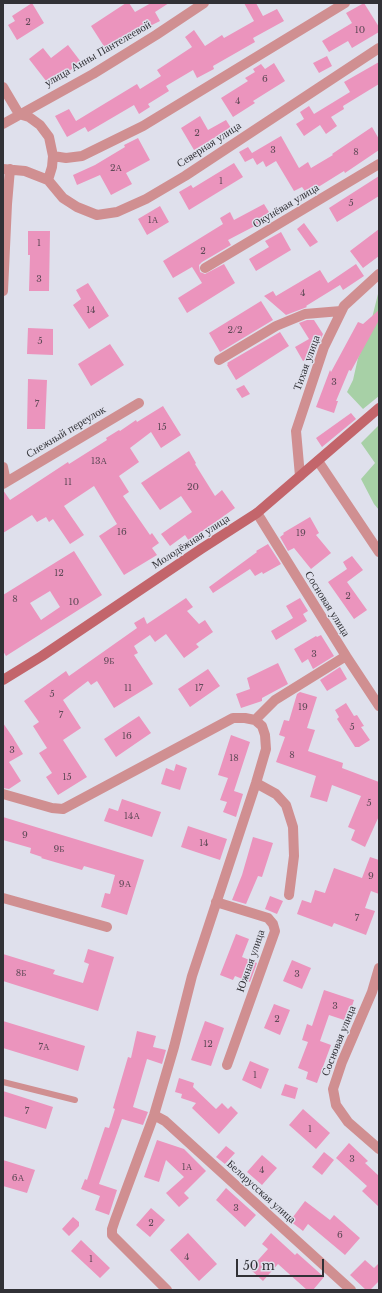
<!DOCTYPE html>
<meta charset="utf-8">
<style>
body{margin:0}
#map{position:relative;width:382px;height:1293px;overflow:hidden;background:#dfe0ec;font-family:"Libre Baskerville",serif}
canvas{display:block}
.frame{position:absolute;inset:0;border:4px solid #313136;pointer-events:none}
.scale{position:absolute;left:236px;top:1259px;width:88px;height:18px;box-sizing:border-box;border:2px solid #313136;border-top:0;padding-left:5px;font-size:12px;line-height:14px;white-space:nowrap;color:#313136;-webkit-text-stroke:3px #dfe0ec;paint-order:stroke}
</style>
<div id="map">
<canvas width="382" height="1293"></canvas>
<div class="frame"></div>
<div class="scale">50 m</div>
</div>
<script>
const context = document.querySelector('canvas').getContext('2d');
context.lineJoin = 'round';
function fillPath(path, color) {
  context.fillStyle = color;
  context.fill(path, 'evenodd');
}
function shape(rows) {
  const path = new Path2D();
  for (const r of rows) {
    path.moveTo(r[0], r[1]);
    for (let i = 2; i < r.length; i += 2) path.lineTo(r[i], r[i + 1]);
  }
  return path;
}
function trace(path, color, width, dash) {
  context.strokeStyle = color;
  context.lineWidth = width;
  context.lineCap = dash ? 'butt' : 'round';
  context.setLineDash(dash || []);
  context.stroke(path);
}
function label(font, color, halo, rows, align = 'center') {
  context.font = font + ' "Libre Baskerville",serif';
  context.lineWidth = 3;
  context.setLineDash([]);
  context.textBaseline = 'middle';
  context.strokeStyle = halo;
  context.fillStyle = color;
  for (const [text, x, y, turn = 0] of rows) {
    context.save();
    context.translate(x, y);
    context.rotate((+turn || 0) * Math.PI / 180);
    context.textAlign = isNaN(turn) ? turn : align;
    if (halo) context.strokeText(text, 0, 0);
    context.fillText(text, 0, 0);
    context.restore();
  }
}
const green = shape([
 [379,290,379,396,363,409,347,392,353,380,358,358,367,338],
 [379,425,379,510,374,504,361,479,375,463,361,443]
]);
const building = shape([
 [32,3,44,23,17,40,8,25,15,21,12,16],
 [126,3,129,3,135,12,151,3,169,3,155,12,160,21,148,27,147,25,107,51,91,26],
 [244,3,256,3,263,16,277,9,284,21,253,38,255,42,213,66,214,69,197,78,193,70,166,86,169,91,148,104,150,107,139,114,134,105,88,132,85,127,67,137,55,116,69,109,76,121,137,84,140,89,161,76,157,70,192,47,185,37,194,30,205,46,222,35,224,38,254,21],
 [364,3,379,27,379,32,352,48,348,41,329,52,322,41,352,23,346,13],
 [68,45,81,62,50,86,29,59,43,48,51,58],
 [327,56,332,66,319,73,313,63],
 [379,62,379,84,343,106,344,109,331,117,337,126,326,134,320,125,304,136,296,124,304,119,300,112,309,106,314,114,350,92,344,82],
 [274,63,285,81,253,101,255,103,233,117,221,98,248,81,245,78,255,72,253,69,261,64,265,69],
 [200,116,208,130,226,120,231,128,194,150,181,128],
 [372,127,379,139,379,150,345,173,344,171,307,194,302,187,294,191,276,161,266,167,263,161,257,165,253,158,245,162,239,152,248,147,252,153,281,136,299,168,308,162,311,168,333,155,332,154],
 [138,138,150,160,126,173,132,184,111,195,100,175,77,185,73,175,95,165,125,147,124,145],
 [234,163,243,177,189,210,179,192,191,185,193,188],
 [379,176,379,196,337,222,329,208],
 [264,204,272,217,228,240,231,245,202,262,199,265,200,272,205,274,224,264,235,283,187,313,178,298,202,283,192,267,173,278,163,261,223,224,220,218,230,212,234,220],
 [160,206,169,222,147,235,138,219],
 [304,223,318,242,310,247,297,229],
 [379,229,379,256,363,268,350,251],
 [28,231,50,231,49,291,29,291,30,255,28,255],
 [281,232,291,250,256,271,249,259,269,247,265,241],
 [356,264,364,276,343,290,340,285,306,306,307,307,286,315,264,296,273,291,276,296,320,270,328,283],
 [88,283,109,316,89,329,73,305,81,299,76,290],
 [261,301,273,320,220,352,209,333],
 [379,310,379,320,351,371,349,370,336,401,338,401,334,413,316,407,330,370,331,372,358,322,363,324],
 [307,320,314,320,323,334,320,341,315,344,317,348,315,354,303,361,295,347,309,339,299,323],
 [28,328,53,329,53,355,27,354],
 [280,332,289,346,236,380,227,365,228,364,227,363],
 [110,344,124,365,91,386,78,364],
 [28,379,47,380,45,429,27,429],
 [244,385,250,394,242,398,236,389],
 [163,406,181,435,161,448,151,432,130,448,139,462,119,476,129,492,123,496,150,535,152,533,159,543,152,548,157,555,124,575,99,536,117,524,94,486,64,506,84,535,70,544,53,519,49,522,46,517,37,522,32,515,3,533,3,490,10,500,68,462,69,464,107,440,106,438,119,430,120,431,136,420,137,422],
 [351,413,356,419,322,447,316,438],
 [189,451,196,463,195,464,215,496,222,490,235,508,189,541,185,535,170,546,161,534,192,512,181,496,160,510,141,483],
 [310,517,319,533,316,535,331,553,311,569,294,548,288,551,280,537,284,534,283,533],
 [268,544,281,564,263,574,262,572,255,576,250,569,213,593,209,587,257,552,256,551],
 [74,551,102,595,6,656,3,651,3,595],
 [50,591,60,607,41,620,30,603],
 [352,556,363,570,347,582,367,610,354,619,328,582,347,569,343,562],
 [186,598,193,607,187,611,199,624,205,620,213,632,196,644,199,647,184,658,166,634,155,642,150,635,134,646,138,653,134,655,153,684,114,708,97,681,91,685,88,681,63,700,81,728,63,740,87,777,58,795,46,777,52,773,39,753,47,748,33,726,39,722,24,701,66,671,69,676,137,628,134,623,144,617,147,624],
 [300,598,308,611,303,614,307,621,276,640,271,631,293,618,286,606],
 [321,635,334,656,313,669,308,659,302,663,294,649,316,636,317,637],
 [278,663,288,684,262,698,262,701,241,708,236,694,250,689,247,678],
 [340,667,347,679,327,691,320,680],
 [208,669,220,686,190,707,178,689],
 [300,692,317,697,307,728,315,730,308,751,343,763,342,768,379,782,379,816,365,847,351,840,355,830,348,827,361,796,332,785,327,802,310,797,316,776,276,762,285,737,279,735,284,720,289,721,297,694],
 [346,703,354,716,357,715,364,726,361,727,370,740,359,747,355,747,337,719,339,717,335,710],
 [139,716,151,733,116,757,104,739],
 [3,723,12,736,23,754,9,762,21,781,9,789,3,788],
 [231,735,250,742,234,791,243,794,236,817,223,812,227,802,220,800,228,778,218,775],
 [176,764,187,768,180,790,161,784,166,768,174,771],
 [122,799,161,812,152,837,104,821,109,808,118,811],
 [3,817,144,860,127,915,101,907,105,893,110,894,115,875,84,866,82,870,41,858,42,857,30,853,31,848,3,840],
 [188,826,227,839,220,860,181,847],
 [253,837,273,843,262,877,258,876,246,904,232,900,242,875],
 [370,857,379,860,379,894,371,891,365,908,375,911,366,935,334,923,332,927,297,914,302,900,311,903,315,890,325,893,334,868,362,878],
 [270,896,283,901,277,914,265,909],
 [236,934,249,939,242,957,257,963,250,982,235,976,233,980,220,975],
 [88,949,114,957,98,1011,3,981,3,954,55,970,53,974,83,983,89,964,84,962],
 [292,960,311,968,302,989,283,981],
 [324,990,354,1000,347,1021,329,1015,320,1041,331,1045,317,1083,306,1079,308,1072,298,1068,308,1042,302,1040,307,1024,312,1026],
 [274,1004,290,1010,280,1035,264,1028],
 [3,1021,85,1046,78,1071,3,1048],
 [205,1021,224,1028,211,1066,191,1060],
 [137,1031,156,1036,153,1047,166,1050,162,1064,147,1059,133,1107,148,1112,143,1125,122,1119,99,1184,117,1190,109,1215,95,1210,100,1196,81,1189,85,1179,87,1180,105,1127,109,1128,115,1109,113,1108,128,1057,131,1058],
 [250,1061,269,1069,261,1089,242,1080],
 [179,1078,194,1083,193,1087,216,1109,222,1103,228,1109,231,1106,238,1113,219,1134,192,1108,196,1103,181,1098,182,1094,175,1092],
 [285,1084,298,1088,295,1099,281,1095],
 [3,1091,53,1107,46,1129,3,1116],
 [303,1109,330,1133,316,1149,289,1125],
 [157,1140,184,1149,206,1171,184,1193,189,1198,179,1207,166,1193,184,1177,166,1160,159,1182,144,1177],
 [349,1143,368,1161,365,1163,379,1176,379,1207,362,1191,367,1186,336,1158],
 [226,1146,235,1153,225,1164,216,1157],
 [324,1152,334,1160,322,1175,312,1167],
 [262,1155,277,1168,262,1185,247,1172],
 [3,1160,35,1170,27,1193,3,1186],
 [226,1188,256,1215,245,1227,216,1200],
 [305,1201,330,1220,334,1215,360,1238,345,1255,308,1224,303,1231,290,1221],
 [151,1208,165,1220,150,1237,136,1225],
 [73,1217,79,1222,79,1226,69,1236,62,1229],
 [188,1233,217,1264,199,1281,170,1250],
 [271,1233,295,1255,297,1253,324,1277,313,1290,307,1290,278,1264,263,1281,250,1269,268,1249,262,1244],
 [81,1240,110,1268,100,1278,71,1251],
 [365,1260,374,1268,379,1263,379,1281,370,1290,366,1290,350,1275]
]);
const lane = shape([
 [3,1082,75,1100]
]);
const street = shape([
 [3,87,19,114],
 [19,114,29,117,40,125,49,137,53,156],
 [3,124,93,74,156,35,204,3],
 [3,169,25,171,48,180,63,198,77,207,97,215,117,212,146,199,185,176,379,48],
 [48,180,52,167,53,156,66,158,82,156,143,126,345,3],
 [205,268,379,164],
 [3,291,7,204,10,169],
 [219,360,276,326,305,314,341,311],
 [318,461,379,552],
 [3,467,6,482],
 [300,476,296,431,324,347,344,306,379,274],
 [3,484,139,403],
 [257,513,346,656,379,706],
 [255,720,275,700,346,656],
 [256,783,276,794,286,805,293,827,294,856,289,895],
 [3,794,52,808,63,809,233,718,245,718,255,720,262,726,265,735,266,749,256,783,192,976,174,1047,154,1115,115,1220,112,1229,112,1235,167,1290],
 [3,898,107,927],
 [216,902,268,918,273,924,275,931,227,1065],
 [379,968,372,992,342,1062,333,1089,336,1105,348,1122,379,1149],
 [154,1115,165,1121,351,1290]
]);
const secondary = shape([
 [3,680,42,656,201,549,257,513,379,408]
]);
const numberNames = [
 ["2",28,22],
 ["10",360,30],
 ["6",265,79],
 ["4",238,101],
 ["2",197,133],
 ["3",273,150],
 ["8",356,152],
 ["2А",116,168],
 ["1",221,181],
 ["5",351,203],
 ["1А",153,220],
 ["1",39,243],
 ["2",203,251],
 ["3",39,279],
 ["4",303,293],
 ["14",91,310],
 ["2/2",235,330],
 ["5",40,341],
 ["3",334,382],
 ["7",37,404],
 ["15",162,427],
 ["13А",99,461],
 ["11",68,482],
 ["20",193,487],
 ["16",122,532],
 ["19",301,533],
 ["12",59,573],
 ["2",348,596],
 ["8",15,599],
 ["10",74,602],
 ["3",314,654],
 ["9Б",109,661],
 ["11",128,688],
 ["17",199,688],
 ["5",52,694],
 ["19",303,707],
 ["7",61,715],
 ["5",352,727],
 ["16",127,736],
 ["3",12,750],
 ["8",292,755],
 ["18",234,758],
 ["15",67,777],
 ["5",369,803],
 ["14А",132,816],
 ["9",25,835],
 ["14",204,843],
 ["9Б",59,849],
 ["9",371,876],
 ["9А",125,884],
 ["7",357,918],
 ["8Б",21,973],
 ["3",297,974],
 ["3",335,1006],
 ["2",277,1019],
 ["12",208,1044],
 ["7А",44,1047],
 ["1",255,1075],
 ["7",27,1111],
 ["1",310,1129],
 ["3",352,1159],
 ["1А",187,1167],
 ["4",262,1170],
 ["6А",18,1178],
 ["3",236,1208],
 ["2",151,1223],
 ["6",340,1235],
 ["4",187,1257],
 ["1",91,1259]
];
const streetNames = [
 ["улица Анны Пантелеевой",98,54,-30],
 ["Северная улица",209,145,-33],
 ["Окунёвая улица",286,206,-31],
 ["Тихая улица",307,363,-70],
 ["Снежный переулок",66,432,-31],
 ["Молодёжная улица",191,542,-33],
 ["Сосновая улица",327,604,58],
 ["Южная улица",251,961,-71],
 ["Сосновая улица",339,1041,-68],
 ["Белорусская улица",261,1192,42]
];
fillPath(green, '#a7d0a6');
fillPath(building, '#eb94bd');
trace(lane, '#d08f91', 6);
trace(street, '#d08f91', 10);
trace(secondary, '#c3656b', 10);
label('9px', '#604a58', null, numberNames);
label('11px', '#313136', '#dfe0ec', streetNames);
</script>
